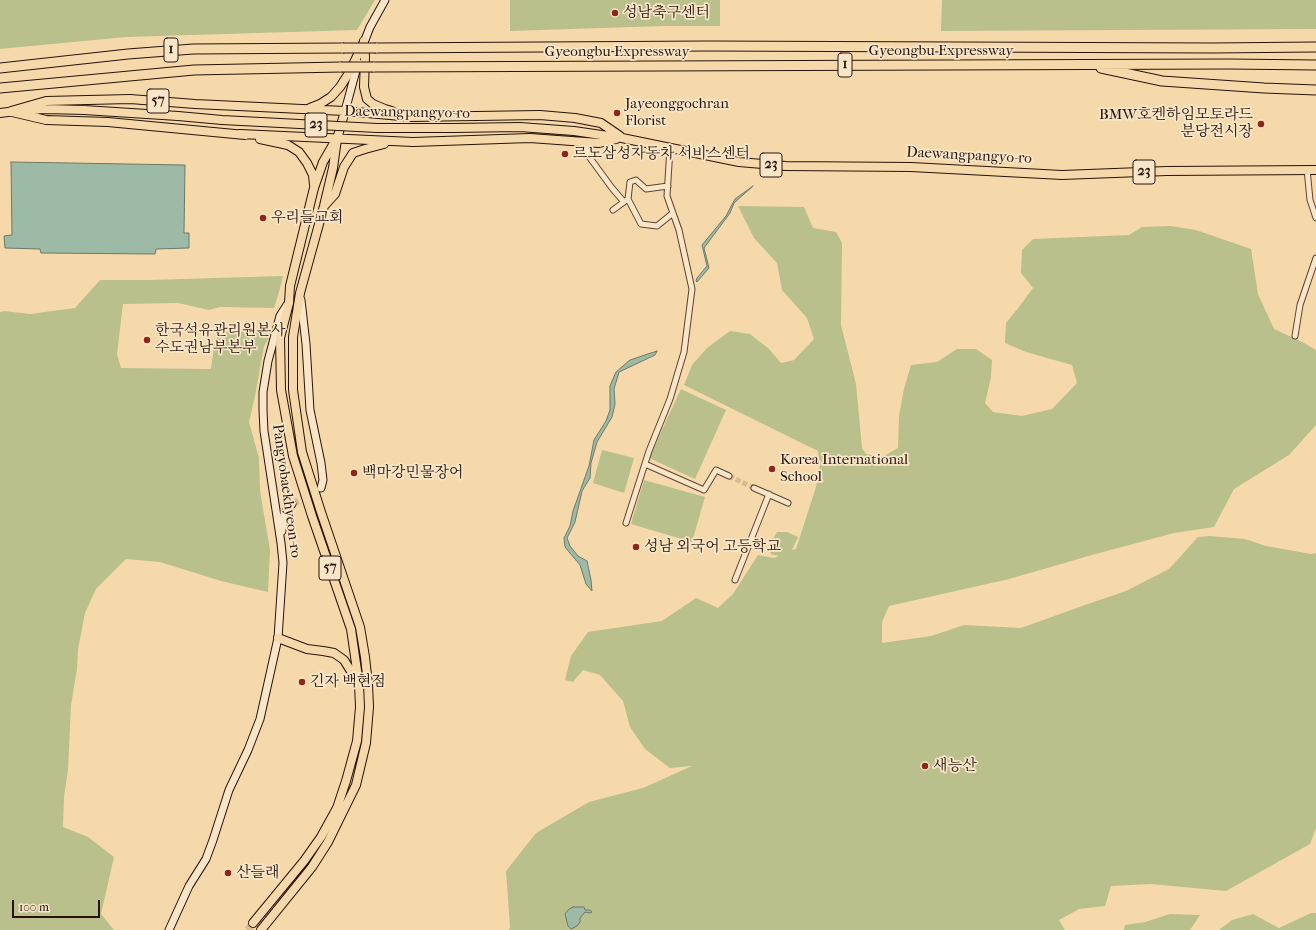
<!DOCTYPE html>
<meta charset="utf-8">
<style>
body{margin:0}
#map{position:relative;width:1316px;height:930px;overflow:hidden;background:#f6d9aa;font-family:"IM FELL French Canon",serif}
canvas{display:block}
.scale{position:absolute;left:12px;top:900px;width:88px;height:18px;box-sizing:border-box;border:2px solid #27130a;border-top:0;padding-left:5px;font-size:12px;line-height:14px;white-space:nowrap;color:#27130a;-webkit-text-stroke:3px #f9e6c8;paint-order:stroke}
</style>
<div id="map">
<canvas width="1316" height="930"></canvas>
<div class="scale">100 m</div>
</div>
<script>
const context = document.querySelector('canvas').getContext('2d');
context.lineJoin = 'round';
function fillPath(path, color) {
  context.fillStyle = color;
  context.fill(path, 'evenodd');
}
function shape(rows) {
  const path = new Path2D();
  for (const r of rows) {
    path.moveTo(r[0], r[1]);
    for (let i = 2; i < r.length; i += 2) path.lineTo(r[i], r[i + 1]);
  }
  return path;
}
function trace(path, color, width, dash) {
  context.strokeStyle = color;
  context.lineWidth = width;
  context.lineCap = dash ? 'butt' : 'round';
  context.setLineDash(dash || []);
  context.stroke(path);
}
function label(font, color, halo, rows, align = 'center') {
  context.font = font + ' "IM FELL French Canon","Noto Serif KR",serif';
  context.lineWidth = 3.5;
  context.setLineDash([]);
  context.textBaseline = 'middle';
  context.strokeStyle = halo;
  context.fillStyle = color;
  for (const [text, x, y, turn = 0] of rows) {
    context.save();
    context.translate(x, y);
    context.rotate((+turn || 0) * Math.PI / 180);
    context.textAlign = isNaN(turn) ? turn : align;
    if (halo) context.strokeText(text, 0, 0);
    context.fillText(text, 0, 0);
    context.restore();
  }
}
const green = shape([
 [0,0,375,0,357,30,126,37,0,49],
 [510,0,720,0,720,26,664,26,510,31],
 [942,0,1316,0,1316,29,941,31],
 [738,206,804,207,813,228,836,232,842,243,841,325,856,384,862,448,866,454,882,457,898,448,899,416,904,389,911,365,937,362,957,349,976,349,992,360,991,377,985,403,993,412,1022,416,1052,409,1077,383,1072,365,1026,352,1005,343,1006,323,1019,307,1033,288,1021,273,1022,250,1033,239,1129,235,1142,227,1170,226,1196,230,1251,249,1258,294,1274,329,1304,343,1316,350,1316,425,1289,455,1234,489,1214,527,1174,533,1092,555,1009,579,889,606,882,622,882,643,931,636,964,625,1021,628,1082,606,1126,591,1169,569,1198,537,1210,536,1245,539,1266,546,1311,554,1316,553,1316,828,1310,844,1226,891,1151,884,1111,886,1105,906,1079,909,1059,920,1065,930,509,930,510,927,506,871,536,833,589,802,643,788,692,766,670,768,645,749,630,727,623,701,600,675,583,670,573,682,565,680,571,656,588,632,662,621,696,598,718,608,733,594,758,555,774,558,779,556,771,554,769,546,777,532,787,532,798,537,792,550,796,549,816,487,820,466,818,451,684,385,692,365,707,348,730,331,750,334,769,349,781,363,794,360,814,339,807,318,782,290,777,263,754,238],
 [283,276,279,292,274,308,220,307,209,310,178,303,123,304,117,354,121,368,211,369,215,339,230,330,272,333,264,346,255,396,249,422,259,458,260,491,270,550,268,592,221,581,160,562,126,559,96,589,85,613,78,649,77,669,71,705,68,770,64,797,63,827,88,837,114,857,101,914,114,930,0,930,0,312,4,311,30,314,75,308,100,280,149,280],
 [681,389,726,410,695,479,649,458],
 [602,450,634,458,624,493,593,483],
 [644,480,705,497,692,542,631,524],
 [1311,913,1316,913,1316,930,1219,930,1232,920,1253,914,1279,928],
 [1170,914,1200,915,1190,930,1124,930,1125,925,1145,922]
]);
const water = shape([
 [11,162,185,165,184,233,189,233,189,248,156,249,155,254,41,253,40,249,5,248,4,236,12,235,11,162],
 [753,186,734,203,730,213,704,248,709,268,697,282,696,281,697,278,707,266,702,245,726,216,735,199,753,186],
 [657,351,655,355,619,372,614,389,615,404,612,417,597,442,591,463,590,478,582,491,575,522,567,538,570,546,578,556,587,561,591,580,592,591,586,584,580,565,565,547,564,538,570,526,573,511,589,466,594,440,606,421,610,410,610,386,616,372,630,360,657,351],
 [573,907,584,907,585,910,590,910,592,912,590,913,585,912,580,918,580,922,577,926,571,929,568,926,565,914,569,909,573,907]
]);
const streetTunnel = shape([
 [729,476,754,488]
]);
const secondaryTunnel = shape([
 [292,504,318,490]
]);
const primaryTunnel = shape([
 [248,930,253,923]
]);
const street = shape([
 [583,141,590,158,612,188,624,202],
 [1307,169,1310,200,1316,218],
 [628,199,641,224,657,226,673,213],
 [613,210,628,199,630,182,636,180,646,189,668,186],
 [1295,336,1300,305,1316,258],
 [645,464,704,490,716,470,729,476],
 [754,488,788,503],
 [626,523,649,451,670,399,684,352,692,289,679,230,667,196,670,148],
 [735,580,769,494]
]);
const secondary = shape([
 [363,45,370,27,385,0],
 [345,111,358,63],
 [301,300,306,344,310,410,321,463,323,480,321,488],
 [282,531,284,514,292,504],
 [169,930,189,886,206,859,213,840,229,790,248,750,260,719,278,638,283,563,281,543,264,431,263,410,263,392,268,361,280,316,287,305]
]);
const primary = shape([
 [364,41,365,57,364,87,367,99,373,104,385,109,392,111],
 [310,108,320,104,331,97,340,87,349,73,363,44],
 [29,110,46,109,84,110,178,116],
 [11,111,46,101,130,99,195,104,345,111,412,117,540,115,575,118,601,123,620,136],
 [12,112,46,120,108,122,245,135],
 [0,113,16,111],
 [453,128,520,127,574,131,622,138,739,162,786,166,911,167,1062,175,1167,171,1316,170],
 [240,134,413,142,530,138,599,143,616,139],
 [260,139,288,145,299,152,307,163,313,175,314,185],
 [325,205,335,194,344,167,353,153,365,149,384,144],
 [278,638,307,649,323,651,334,653,344,660,357,681],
 [253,923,304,861,321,837,337,808,346,781,357,741,360,707,359,684,351,629,312,516,293,456,281,390,280,338,289,303,290,286,314,188,323,162,334,143],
 [261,930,312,867,328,842,356,785,366,743,369,707,368,684,365,657,360,627,321,512,302,452,293,390,293,337,300,293,324,206,333,168,337,139,345,111]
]);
const highway = shape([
 [376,48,708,46,1213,48,1316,47],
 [373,67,1229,64,1316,65],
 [0,68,128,54,193,49,343,48],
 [1101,68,1162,81,1264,88,1316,90],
 [0,88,194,70,341,67]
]);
const primaryBridge = shape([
 [178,116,222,120,377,128,453,128]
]);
const highwayBridge = shape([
 [343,48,376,48],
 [341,67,373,67]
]);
const markers = [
 [615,13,4,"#8f2418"],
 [617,113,4,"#8f2418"],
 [1261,124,4,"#8f2418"],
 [565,154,4,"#8f2418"],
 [263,218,4,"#8f2418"],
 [147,340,4,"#8f2418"],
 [772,469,4,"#8f2418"],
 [354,473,4,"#8f2418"],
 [636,547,4,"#8f2418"],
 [302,682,4,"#8f2418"],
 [925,766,4,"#8f2418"],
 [228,873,4,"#8f2418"]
];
const shields = [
 [171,50,14],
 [845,65,14],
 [158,101,22],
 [316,125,22],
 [771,165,22],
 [1144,172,22],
 [330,568,22]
];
const shieldNames = [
 ["1",171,50],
 ["1",845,65],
 ["57",158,101],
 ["23",316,125],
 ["23",771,165],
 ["23",1144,172],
 ["57",330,568]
];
const poiNames = [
 ["성남축구센터",623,13],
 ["Jayeonggochran",625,104],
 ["Florist",625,121],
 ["BMW호켄하임모토라드",1253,115,"right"],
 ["분당전시장",1253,132,"right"],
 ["르노삼성자동차 서비스센터",573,154],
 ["우리들교회",271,218],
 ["한국석유관리원본사",155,331],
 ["수도권남부본부",155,348],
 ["Korea International",780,460],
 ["School",780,477],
 ["백마강민물장어",362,473],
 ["성남 외국어 고등학교",644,547],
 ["긴자 백현점",310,682],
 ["새능산",933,766],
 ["산들래",236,873]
];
const streetNames = [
 ["Gyeongbu Expressway",941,51],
 ["Gyeongbu Expressway",617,52],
 ["Daewangpangyo-ro",407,113,1],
 ["Daewangpangyo-ro",969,156,3],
 ["Pangyobaekhyeon-ro",286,491,82]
];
fillPath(green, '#b9c08b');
fillPath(water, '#9dbaa6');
trace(water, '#6e7768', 1);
trace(streetTunnel, '#d7bb92', 5, [5, 2.5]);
trace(secondaryTunnel, '#d7bb92', 7, [7, 3.5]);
trace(primaryTunnel, '#d7bb92', 8, [8, 4]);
trace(street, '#5b4432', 7);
trace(secondary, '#27130a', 9);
trace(primary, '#27130a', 10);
trace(highway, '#27130a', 11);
trace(street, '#f9e6c8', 5);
trace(secondary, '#f9e6c8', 7);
trace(primary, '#f6d9aa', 8);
trace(highway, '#f6d9aa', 9);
trace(primaryBridge, '#27130a', 10, []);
trace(highwayBridge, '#27130a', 11, []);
trace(primaryBridge, '#f6d9aa', 8);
trace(highwayBridge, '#f6d9aa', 9);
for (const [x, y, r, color] of markers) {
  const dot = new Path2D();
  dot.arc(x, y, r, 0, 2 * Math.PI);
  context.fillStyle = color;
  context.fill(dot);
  trace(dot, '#f9e6c8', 1.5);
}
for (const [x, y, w] of shields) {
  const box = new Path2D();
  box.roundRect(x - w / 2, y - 12, w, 24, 3);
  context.fillStyle = '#f9e6c8';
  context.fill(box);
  trace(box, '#27130a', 1);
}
label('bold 14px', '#27130a', null, shieldNames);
label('15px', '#27130a', '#f9e6c8', poiNames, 'left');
label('15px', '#27130a', '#f9e6c8', streetNames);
</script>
